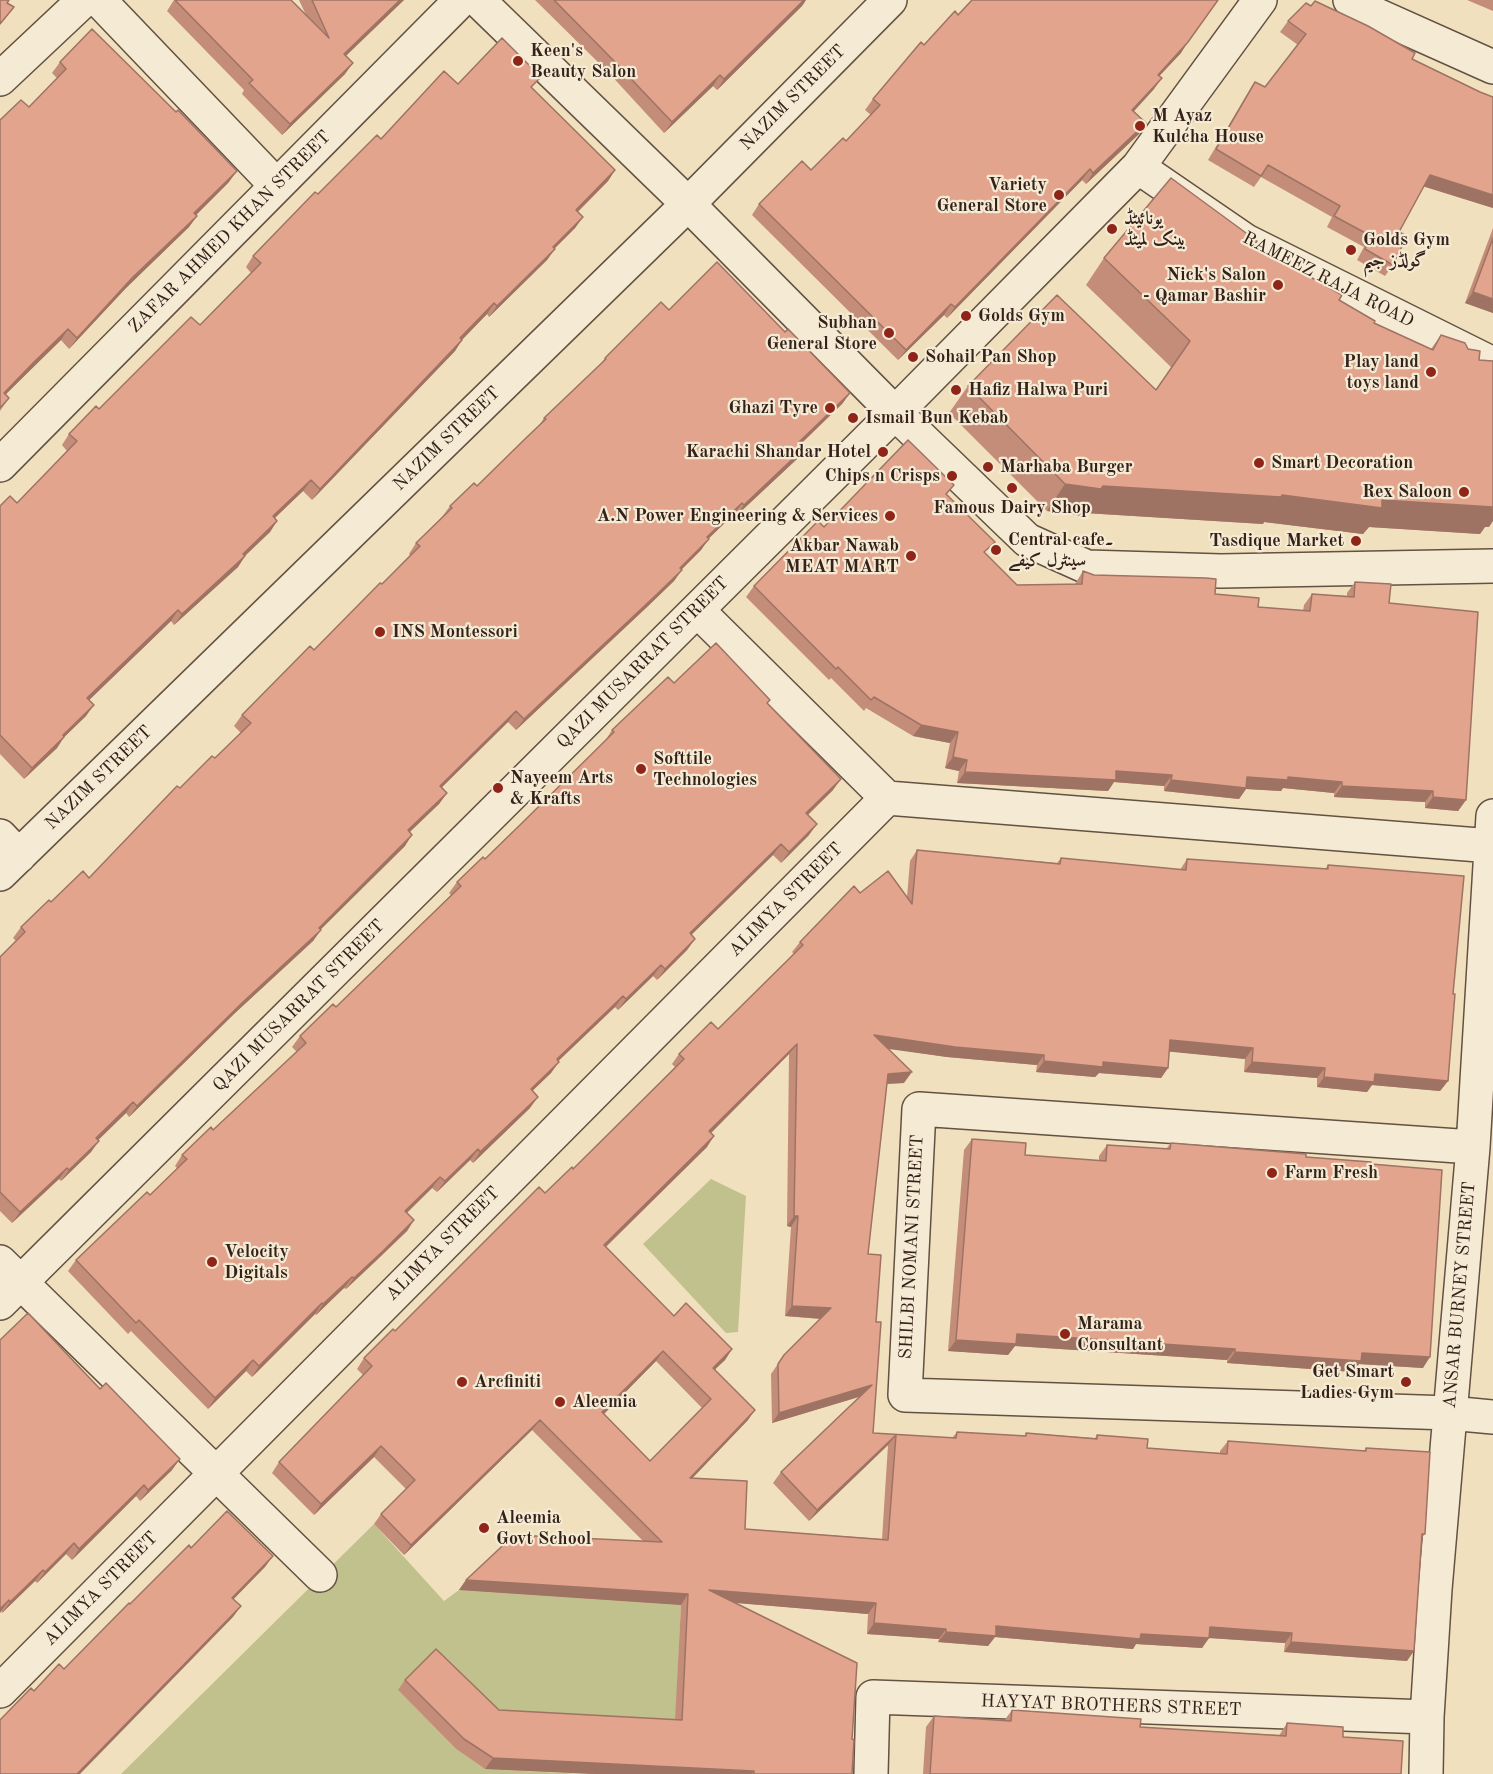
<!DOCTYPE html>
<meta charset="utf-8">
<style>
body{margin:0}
canvas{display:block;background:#f0e0bd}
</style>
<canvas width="1493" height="1774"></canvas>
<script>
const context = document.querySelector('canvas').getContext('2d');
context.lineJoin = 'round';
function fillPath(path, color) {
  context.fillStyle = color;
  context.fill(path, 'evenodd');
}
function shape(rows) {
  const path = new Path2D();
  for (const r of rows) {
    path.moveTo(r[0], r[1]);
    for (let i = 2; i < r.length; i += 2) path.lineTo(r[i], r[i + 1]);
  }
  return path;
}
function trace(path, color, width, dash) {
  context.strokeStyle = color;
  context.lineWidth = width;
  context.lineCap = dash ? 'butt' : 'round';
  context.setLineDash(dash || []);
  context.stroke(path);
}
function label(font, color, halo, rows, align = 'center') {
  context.font = font + ' "Old Standard TT",Amiri,serif';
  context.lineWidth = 4.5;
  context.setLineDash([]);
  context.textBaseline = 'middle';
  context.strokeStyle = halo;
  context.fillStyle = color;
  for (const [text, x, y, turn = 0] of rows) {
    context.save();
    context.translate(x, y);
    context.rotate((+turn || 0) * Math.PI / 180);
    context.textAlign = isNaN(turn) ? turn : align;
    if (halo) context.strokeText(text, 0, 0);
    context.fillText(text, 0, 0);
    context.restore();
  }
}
const green = shape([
 [711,1179,746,1196,738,1332,726,1333,643,1244],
 [374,1524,444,1601,459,1590,681,1605,675,1730,492,1720,398,1690,456,1749,485,1769,583,1774,121,1774]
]);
const minor = shape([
 [99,0,276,185],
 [478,0,688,204,895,413,1027,540,1087,567,1221,571,1493,566],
 [1350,0,1370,12,1493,67],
 [0,79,84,0],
 [1138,167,1246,241,1493,364],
 [0,465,461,0],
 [697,610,887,798,1492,846],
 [0,836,19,856],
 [0,874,688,204,890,0],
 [1473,1147,919,1109,905,1395,1450,1413,1493,1417],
 [0,1262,320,1575],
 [0,1303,895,413,1138,167,1260,0],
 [0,1691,887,798],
 [871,1774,873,1697,1427,1717],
 [1426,1774,1427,1717,1435,1589,1473,1147,1493,816]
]);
const wall = shape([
 [174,0,291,0,306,15,299,0,404,0,346,56,345,74,282,135,242,94,244,90,167,11],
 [535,0,806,0,802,6,717,90,713,86,664,133,608,72],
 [1467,0,1493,0,1493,11],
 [958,15,1181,53,1159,76,1154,89,1134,111,1146,123,1139,134,1086,184,1082,180,947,318,944,315,898,360,752,215,759,204,811,170,846,141,871,115,865,110,873,99,924,45],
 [1288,21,1412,59,1493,208,1424,186,1399,232,1393,265,1385,276,1357,260,1364,247,1327,227,1332,217,1261,177,1254,187,1208,160,1248,93,1255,82,1265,87,1298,45,1280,32],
 [60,62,229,182,196,215,197,216,189,227,126,288,69,349,61,340,26,374,6,394,9,398,0,411,0,120,29,107,57,78,52,73],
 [458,84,532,89,615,170,608,181,578,212,583,217,575,228,554,249,547,260,489,317,487,314,462,340,455,351,312,500,303,491,275,518,277,521,270,532,245,556,238,567,174,625,171,621,89,700,86,716,64,737,57,748,24,779,0,754,0,506,17,503,67,451,62,445,69,434,200,325,251,273,246,267,253,256,318,194,381,139],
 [1493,228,1493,313,1465,303],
 [1254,245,1374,323,1431,349,1441,335,1468,349,1479,360,1489,527,1485,527,1480,534,1369,527,1363,534,1264,522,1263,524,1085,513,1083,516,1047,511,949,413,968,386,1156,390,1172,368,1086,285,1104,258],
 [669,310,785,332,850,393,842,404,801,444,797,459,736,516,734,514,708,539,701,550,681,570,674,581,647,607,516,730,508,722,442,787,447,793,439,804,410,832,405,846,321,929,313,941,235,1013,129,1117,126,1113,98,1140,91,1152,61,1181,59,1179,12,1223,0,1211,0,957,16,941,13,938,21,927,51,902,89,878,180,788,215,758,241,733,234,726,242,715,314,650,382,584,410,555,409,554,416,543,442,517,450,506,477,486,538,427,544,418,600,365,605,358],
 [948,495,986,554,1017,585,1075,584,1083,571,1094,575,1215,594,1258,607,1303,611,1304,605,1312,594,1347,596,1347,593,1355,582,1389,603,1466,800,1458,811,1425,808,1425,802,1334,797,1334,793,1283,788,1281,791,1246,789,1239,799,1164,791,1164,786,1114,782,1108,791,957,783,959,771,945,768,950,743,913,736,866,708,864,711,831,678,829,680,746,597,754,586,824,527],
 [674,683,767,704,833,790,808,815,809,835,781,863,773,855,691,935,695,939,687,950,657,980,653,976,618,1010,615,1007,558,1061,551,1073,532,1091,530,1108,473,1163,470,1160,437,1192,432,1188,407,1213,414,1220,407,1231,375,1262,346,1289,344,1288,316,1315,315,1314,252,1377,246,1371,208,1409,131,1331,128,1334,68,1271,76,1260,150,1195,178,1169,175,1166,182,1155,213,1130,297,1052,292,1047,300,1036,336,1007,451,895,449,893,457,882,485,859,522,823,605,741,612,730],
 [917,850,1057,863,1061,858,1180,870,1187,859,1325,869,1328,865,1453,994,1448,1081,1440,1091,1372,1085,1367,1092,1317,1087,1317,1078,1244,1072,1245,1059,1169,1051,1168,1068,1161,1078,1099,1073,1095,1077,1036,1072,1037,1065,947,1057,887,1048,904,1083,887,1084,868,1254,876,1322,873,1433,952,1438,957,1432,1025,1436,1026,1433,1095,1438,1097,1435,1147,1448,1220,1453,1220,1451,1228,1441,1364,1451,1366,1448,1425,1534,1421,1539,1407,1661,1284,1652,1285,1643,1209,1638,1202,1648,1136,1644,1133,1649,995,1637,988,1646,938,1642,939,1639,867,1634,868,1614,736,1603,852,1739,852,1774,595,1774,485,1769,456,1749,398,1690,405,1680,499,1710,675,1720,681,1605,459,1590,466,1580,643,1541,532,1430,404,1555,374,1524,381,1514,406,1489,374,1457,314,1515,272,1473,279,1462,363,1375,357,1369,364,1358,395,1331,573,1169,675,1067,672,1064,679,1054,718,1029,794,954,792,952,800,942,860,893,907,897,910,861],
 [789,1054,787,1226,791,1227,785,1316,821,1319,784,1355,771,1374,772,1423,859,1397,781,1472,773,1483,809,1521,888,1445,882,1539,745,1529,692,1478,748,1420,715,1369,725,1360,732,1349,674,1316,606,1247,707,1147,711,1133],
 [656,1361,702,1408,650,1461,604,1414],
 [972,1139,1025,1155,1099,1161,1099,1156,1107,1145,1166,1149,1171,1143,1371,1164,1423,1368,1359,1364,1353,1372,1227,1363,1227,1360,1015,1346,1008,1355,948,1351,964,1150],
 [0,1340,172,1470,140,1501,136,1496,72,1560,66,1554,37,1583,35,1581,2,1613,1,1611,0,1613],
 [1012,1710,1140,1727,1279,1735,1280,1734,1287,1723,1343,1737,1401,1774,923,1774,926,1727,934,1716,1004,1721]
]);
const shadedWall = shape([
 [400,0,404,0,336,65,344,54],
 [804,0,806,0,802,6,717,90,724,79],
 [1188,42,1181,53,1150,86,1158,75],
 [353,63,345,74,282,135,290,124],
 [720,75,713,86,664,133,672,122],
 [1162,78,1154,89,1125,121,1132,110],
 [1146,123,1139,134,1086,184,1093,173],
 [1090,169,1082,180,947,318,955,307],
 [615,170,608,181,568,221,576,210],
 [237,171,229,182,187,224,194,213],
 [1430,175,1493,195,1493,208,1422,186],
 [197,216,189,227,126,288,69,349,77,338,133,277],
 [583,217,575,228,545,258,553,247],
 [555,249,547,260,489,317,497,306],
 [1473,292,1493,299,1493,313,1465,303],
 [494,303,487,314,453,349,460,338],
 [951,304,944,315,898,360,906,350],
 [68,329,61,340,0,400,4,393,33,363],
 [462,340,455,351,312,500,320,489],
 [850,393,842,404,791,453,799,442],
 [804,448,797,459,736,516,744,505],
 [311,480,303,491,265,527,273,516],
 [1065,484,1382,500,1493,507,1493,521,1489,527,1485,527,1480,534,1369,527,1363,534,1264,522,1263,524,1085,513,1083,516,1047,511],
 [742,503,734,514,699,548,707,537],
 [277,521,270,532,235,565,243,554],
 [709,539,701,550,672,579,680,568],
 [245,556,238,567,174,625,182,614],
 [682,570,674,581,647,607,516,730,524,719],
 [178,610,171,621,80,709,87,698],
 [94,705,86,716,55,746,63,735],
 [516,711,508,722,432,797,440,786],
 [921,725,958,732,950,743,913,736],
 [64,737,57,748,24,779,32,768],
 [953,757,967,760,959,771,945,768],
 [1116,771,1172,775,1164,786,1114,782,1108,791,957,783,965,772],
 [1247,777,1288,777,1342,782,1334,793,1283,788,1281,791,1246,789,1239,799,1164,791,1171,780],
 [841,779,833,790,798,824,806,813],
 [1342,786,1433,791,1425,802,1334,797],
 [447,793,439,804,400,841,408,830],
 [1433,797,1466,800,1458,811,1425,808],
 [817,824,809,835,781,863,789,852],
 [412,835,405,846,313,937,321,930,313,941,235,1013,129,1117,137,1106],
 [781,844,773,855,682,944,690,933],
 [695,939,687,950,657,980,665,969],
 [661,965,653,976,618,1010,626,999],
 [623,996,615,1007,549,1070,557,1059],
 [874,1035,1044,1055,1037,1065,947,1057,867,1046],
 [1170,1040,1253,1048,1245,1059,1163,1051],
 [797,1044,789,1054,702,1142,709,1131],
 [1044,1061,1103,1062,1168,1068,1161,1078,1099,1073,1095,1077,1036,1072],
 [559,1062,551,1073,523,1100,531,1089],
 [1252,1062,1325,1068,1317,1078,1244,1072],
 [912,1072,904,1083,881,1084,888,1074],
 [1375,1074,1448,1081,1440,1091,1372,1085,1367,1092,1317,1087,1324,1077],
 [538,1097,530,1108,473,1163,480,1152],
 [133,1102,126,1113,89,1149,96,1138],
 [714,1136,707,1147,597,1255,604,1245],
 [99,1141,91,1152,61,1181,69,1170],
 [478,1149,470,1160,437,1192,445,1181],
 [67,1168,59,1179,12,1223,20,1212],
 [440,1177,432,1188,397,1222,405,1211],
 [794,1216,798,1216,791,1227,787,1226],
 [414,1220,407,1231,346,1289,354,1278],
 [352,1277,344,1288,316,1315,323,1304],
 [322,1303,315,1314,252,1377,259,1366],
 [792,1306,831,1308,824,1319,785,1316],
 [1017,1334,1235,1349,1227,1360,1015,1346,1008,1355,948,1351,956,1340],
 [732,1349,725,1360,706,1378,713,1368],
 [663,1351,656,1361,595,1423,602,1412],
 [1235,1352,1362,1353,1430,1357,1423,1368,1359,1364,1353,1372,1227,1363],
 [253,1360,246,1371,208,1409,215,1398],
 [872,1385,865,1395,772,1423,779,1413],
 [755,1410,748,1420,683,1488,690,1478],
 [540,1420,532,1430,404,1555,411,1545],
 [896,1435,888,1445,809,1521,817,1510],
 [381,1446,374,1457,314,1515,321,1504],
 [180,1459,172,1470,140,1501,148,1490],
 [144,1485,136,1496,72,1560,79,1549],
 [74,1543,66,1554,37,1583,45,1572],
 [273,1556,265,1567,224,1609,232,1598],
 [43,1570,35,1581,2,1613,10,1602],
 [466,1580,688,1594,681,1605,459,1590],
 [709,1590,876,1603,868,1614,702,1600],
 [9,1600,1,1611,0,1613,0,1609],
 [241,1606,233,1617,80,1774,77,1774],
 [874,1623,946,1629,939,1639,867,1634],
 [996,1626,1141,1634,1210,1627,1292,1633,1285,1643,1209,1638,1202,1648,1136,1644,1133,1649,995,1637,988,1646,938,1642,946,1632],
 [1291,1642,1414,1651,1407,1661,1284,1652],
 [493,1758,754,1771,752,1774,595,1774,485,1769]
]);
const building = shape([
 [0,0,9,0,7,3,14,7,0,24,0,0],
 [175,0,291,0,329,38,312,0,400,0,344,54,353,63,290,124,249,83,253,80,175,0],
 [554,0,804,0,724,79,720,75,672,122,615,62,554,0],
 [972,0,1218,0,1188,42,1158,75,1162,78,1132,110,1146,123,1093,173,1090,169,955,307,951,304,906,350,759,204,802,161,811,170,843,138,846,141,880,105,873,99,921,42,924,45,955,11,958,15,972,0],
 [1315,1,1368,26,1415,53,1412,59,1480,92,1493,97,1493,195,1430,175,1399,232,1407,236,1393,265,1365,249,1371,236,1334,216,1340,206,1268,165,1261,176,1216,149,1255,82,1265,87,1306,34,1288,21,1306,3,1311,6,1315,1],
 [92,29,176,112,178,110,237,171,194,213,197,216,133,277,77,338,68,329,33,363,4,393,9,398,0,408,0,120,21,100,29,107,66,69,60,62,92,29],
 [502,38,541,77,531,87,615,170,576,210,583,217,553,247,555,249,497,306,494,303,460,338,462,340,320,489,311,480,273,516,277,521,243,554,245,556,182,614,178,610,87,698,94,705,63,735,64,737,32,768,0,735,0,506,10,496,17,503,77,441,69,434,96,406,99,409,191,317,200,325,261,263,253,256,315,192,318,194,377,135,381,139,444,71,458,84,502,38],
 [1171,178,1257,241,1254,245,1342,295,1339,300,1375,321,1374,323,1433,350,1441,335,1465,343,1468,349,1480,351,1479,360,1493,361,1493,507,1382,500,1382,508,1282,495,1281,497,1103,486,1101,489,1065,484,968,386,1057,295,1156,390,1190,341,1104,258,1171,178],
 [1493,238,1493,299,1473,292,1493,238],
 [717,262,785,332,788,329,850,393,799,442,804,448,744,505,742,503,707,537,709,539,680,568,682,570,655,596,524,719,516,711,440,786,447,793,408,830,412,835,319,928,321,930,243,1002,137,1106,133,1102,96,1138,99,1141,69,1170,67,1168,20,1212,0,1192,0,957,25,932,21,927,49,900,51,902,83,871,89,878,177,786,180,788,212,756,215,758,251,723,242,715,310,646,314,650,380,583,382,584,420,546,416,543,452,508,450,506,474,483,477,486,527,437,546,419,544,418,606,359,605,358,661,302,669,310,717,262],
 [908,440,954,485,946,494,995,542,984,552,1017,585,1082,584,1083,571,1094,575,1206,578,1216,579,1215,594,1259,598,1258,607,1310,611,1312,594,1354,597,1355,582,1391,584,1389,603,1478,612,1466,800,1433,797,1433,791,1342,786,1342,782,1288,777,1288,780,1247,777,1246,788,1171,780,1172,775,1116,771,1116,780,965,772,967,760,953,757,958,732,921,725,874,697,871,700,838,667,836,669,754,586,818,521,824,527,908,440],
 [716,643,770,700,767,703,841,779,806,813,817,824,789,852,781,844,690,933,695,939,665,969,661,965,626,999,623,996,557,1059,559,1062,531,1089,538,1097,480,1152,478,1149,445,1181,440,1177,405,1211,414,1220,383,1251,354,1278,352,1277,323,1304,322,1303,259,1366,253,1360,215,1398,139,1320,136,1323,76,1260,147,1192,150,1195,187,1159,182,1155,211,1127,213,1130,306,1043,300,1036,333,1004,336,1007,461,886,457,882,483,857,485,859,522,823,614,732,612,730,668,677,674,683,716,643],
 [917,850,1060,864,1061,858,1186,870,1187,859,1328,869,1328,865,1464,876,1453,994,1455,994,1448,1081,1375,1074,1374,1082,1324,1077,1325,1068,1252,1062,1253,1048,1170,1040,1168,1068,1103,1062,1103,1067,1044,1061,1044,1055,955,1047,874,1035,912,1072,888,1074,868,1254,881,1255,876,1322,881,1322,873,1433,956,1438,957,1432,1026,1436,1026,1433,1097,1439,1097,1435,1148,1439,1147,1448,1227,1454,1228,1441,1366,1451,1366,1448,1430,1452,1425,1534,1422,1534,1414,1651,1291,1642,1292,1633,1210,1627,1209,1638,1141,1634,1140,1639,996,1626,996,1636,946,1632,946,1629,874,1623,876,1603,709,1590,857,1663,852,1739,854,1740,852,1774,754,1774,754,1771,493,1758,464,1739,405,1680,436,1649,499,1710,682,1720,688,1594,466,1580,514,1535,662,1542,540,1420,411,1545,381,1514,415,1480,381,1446,321,1504,279,1462,372,1366,364,1358,393,1329,395,1331,539,1187,545,1193,572,1167,573,1169,684,1059,679,1054,711,1022,718,1029,803,945,800,942,854,886,860,893,888,871,912,904,917,850],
 [797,1044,794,1216,798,1216,792,1306,831,1308,784,1355,778,1364,779,1413,872,1385,781,1472,817,1510,896,1435,888,1540,745,1529,747,1481,690,1478,755,1410,713,1368,732,1349,686,1303,674,1316,604,1245,714,1136,709,1131,797,1044],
 [663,1351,711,1399,650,1461,602,1412,663,1351],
 [972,1139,1026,1143,1025,1155,1106,1161,1107,1145,1170,1149,1171,1143,1306,1154,1306,1157,1371,1162,1371,1164,1442,1170,1430,1357,1362,1353,1361,1361,1235,1352,1235,1349,1017,1334,1016,1344,956,1340,972,1139],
 [28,1313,100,1389,106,1383,180,1459,148,1490,144,1485,79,1549,74,1543,45,1572,43,1570,10,1602,9,1600,0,1609,0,1340,28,1313],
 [227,1511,273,1556,232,1598,241,1606,77,1774,0,1774,0,1720,31,1688,34,1691,59,1664,64,1669,129,1603,130,1604,189,1545,191,1548,227,1511],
 [1012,1710,1141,1719,1140,1727,1286,1736,1287,1723,1343,1727,1343,1737,1403,1741,1401,1774,930,1774,934,1716,1011,1721,1012,1710]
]);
const markers = [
 [518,61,6,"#8f2418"],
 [1140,126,6,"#8f2418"],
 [1059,195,6,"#8f2418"],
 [1112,229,6,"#8f2418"],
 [1351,250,6,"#8f2418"],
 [1278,285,6,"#8f2418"],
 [966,316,6,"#8f2418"],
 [889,333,6,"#8f2418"],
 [913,357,6,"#8f2418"],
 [1431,372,6,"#8f2418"],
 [956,390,6,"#8f2418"],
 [830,408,6,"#8f2418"],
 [853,418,6,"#8f2418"],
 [883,452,6,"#8f2418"],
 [1259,463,6,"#8f2418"],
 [988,467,6,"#8f2418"],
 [952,476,6,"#8f2418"],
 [1012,488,6,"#8f2418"],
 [1464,492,6,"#8f2418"],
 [890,516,6,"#8f2418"],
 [1356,541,6,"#8f2418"],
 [996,550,6,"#8f2418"],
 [911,556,6,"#8f2418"],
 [380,632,6,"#8f2418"],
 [641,769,6,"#8f2418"],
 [498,788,6,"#8f2418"],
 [1272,1173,6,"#8f2418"],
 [212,1262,6,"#8f2418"],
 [1065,1334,6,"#8f2418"],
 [462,1382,6,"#8f2418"],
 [1406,1382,6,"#8f2418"],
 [560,1402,6,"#8f2418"],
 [484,1528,6,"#8f2418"]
];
const poiNames = [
 ["Keen's",530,51],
 ["Beauty Salon",530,72],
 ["M Ayaz",1152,116],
 ["Kulcha House",1152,137],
 ["Variety",1047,185,"right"],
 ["General Store",1047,206,"right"],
 ["یونائیٹڈ",1124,219],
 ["بینک لمیٹڈ",1124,240],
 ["Golds Gym",1363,240],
 ["گولڈز جیم",1363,261],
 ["Nick's Salon",1266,275,"right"],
 ["- Qamar Bashir",1266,296,"right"],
 ["Golds Gym",978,316],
 ["Subhan",877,323,"right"],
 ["General Store",877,344,"right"],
 ["Sohail Pan Shop",925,357],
 ["Play land",1419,362,"right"],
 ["toys land",1419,383,"right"],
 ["Hafiz Halwa Puri",968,390],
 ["Ghazi Tyre",818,408,"right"],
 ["Ismail Bun Kebab",865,418],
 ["Karachi Shandar Hotel",871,452,"right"],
 ["Smart Decoration",1271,463],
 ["Marhaba Burger",1000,467],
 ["Chips n Crisps",940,476,"right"],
 ["Rex Saloon",1452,492,"right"],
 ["Famous Dairy Shop",1012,508,"center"],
 ["A.N Power Engineering & Services",878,516,"right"],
 ["Central cafe۔",1008,540],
 ["سینٹرل کیفے",1008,561],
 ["Tasdique Market",1344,541,"right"],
 ["Akbar Nawab",899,546,"right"],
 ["MEAT MART",899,567,"right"],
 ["INS Montessori",392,632],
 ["Softtile",653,759],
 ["Technologies",653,780],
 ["Nayeem Arts",510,778],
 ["& Krafts",510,799],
 ["Farm Fresh",1284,1173],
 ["Velocity",224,1252],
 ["Digitals",224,1273],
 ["Marama",1077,1324],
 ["Consultant",1077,1345],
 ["Get Smart",1394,1372,"right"],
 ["Ladies Gym",1394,1393,"right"],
 ["Arcfiniti",474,1382],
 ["Aleemia",572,1402],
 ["Aleemia",496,1518],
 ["Govt School",496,1539]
];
const streetNames = [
 ["NAZIM STREET",793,98,-45],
 ["ZAFAR AHMED KHAN STREET",230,232,-45],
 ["RAMEEZ RAJA ROAD",1328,280,27],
 ["NAZIM STREET",447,439,-44],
 ["QAZI MUSARRAT STREET",643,663,-45],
 ["NAZIM STREET",99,778,-44],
 ["ALIMYA STREET",786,900,-45],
 ["QAZI MUSARRAT STREET",299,1006,-45],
 ["ALIMYA STREET",443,1244,-45],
 ["SHILBI NOMANI STREET",912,1247,-87],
 ["ANSAR BURNEY STREET",1460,1295,-85],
 ["ALIMYA STREET",101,1589,-45],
 ["HAYYAT BROTHERS STREET",1111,1706,2]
];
fillPath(green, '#c0c18d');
trace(minor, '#635143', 36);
trace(minor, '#f5ebd4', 33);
fillPath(wall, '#c38d7a');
fillPath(shadedWall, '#9f7363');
fillPath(building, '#e3a48e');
trace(building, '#9f7363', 1.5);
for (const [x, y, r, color] of markers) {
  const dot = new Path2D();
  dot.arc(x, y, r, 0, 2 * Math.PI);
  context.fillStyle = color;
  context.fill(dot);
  trace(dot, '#f5ebd4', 2);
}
label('bold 18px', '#34211a', '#f5ebd4', poiNames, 'left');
label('18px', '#34211a', '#f5ebd4', streetNames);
</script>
